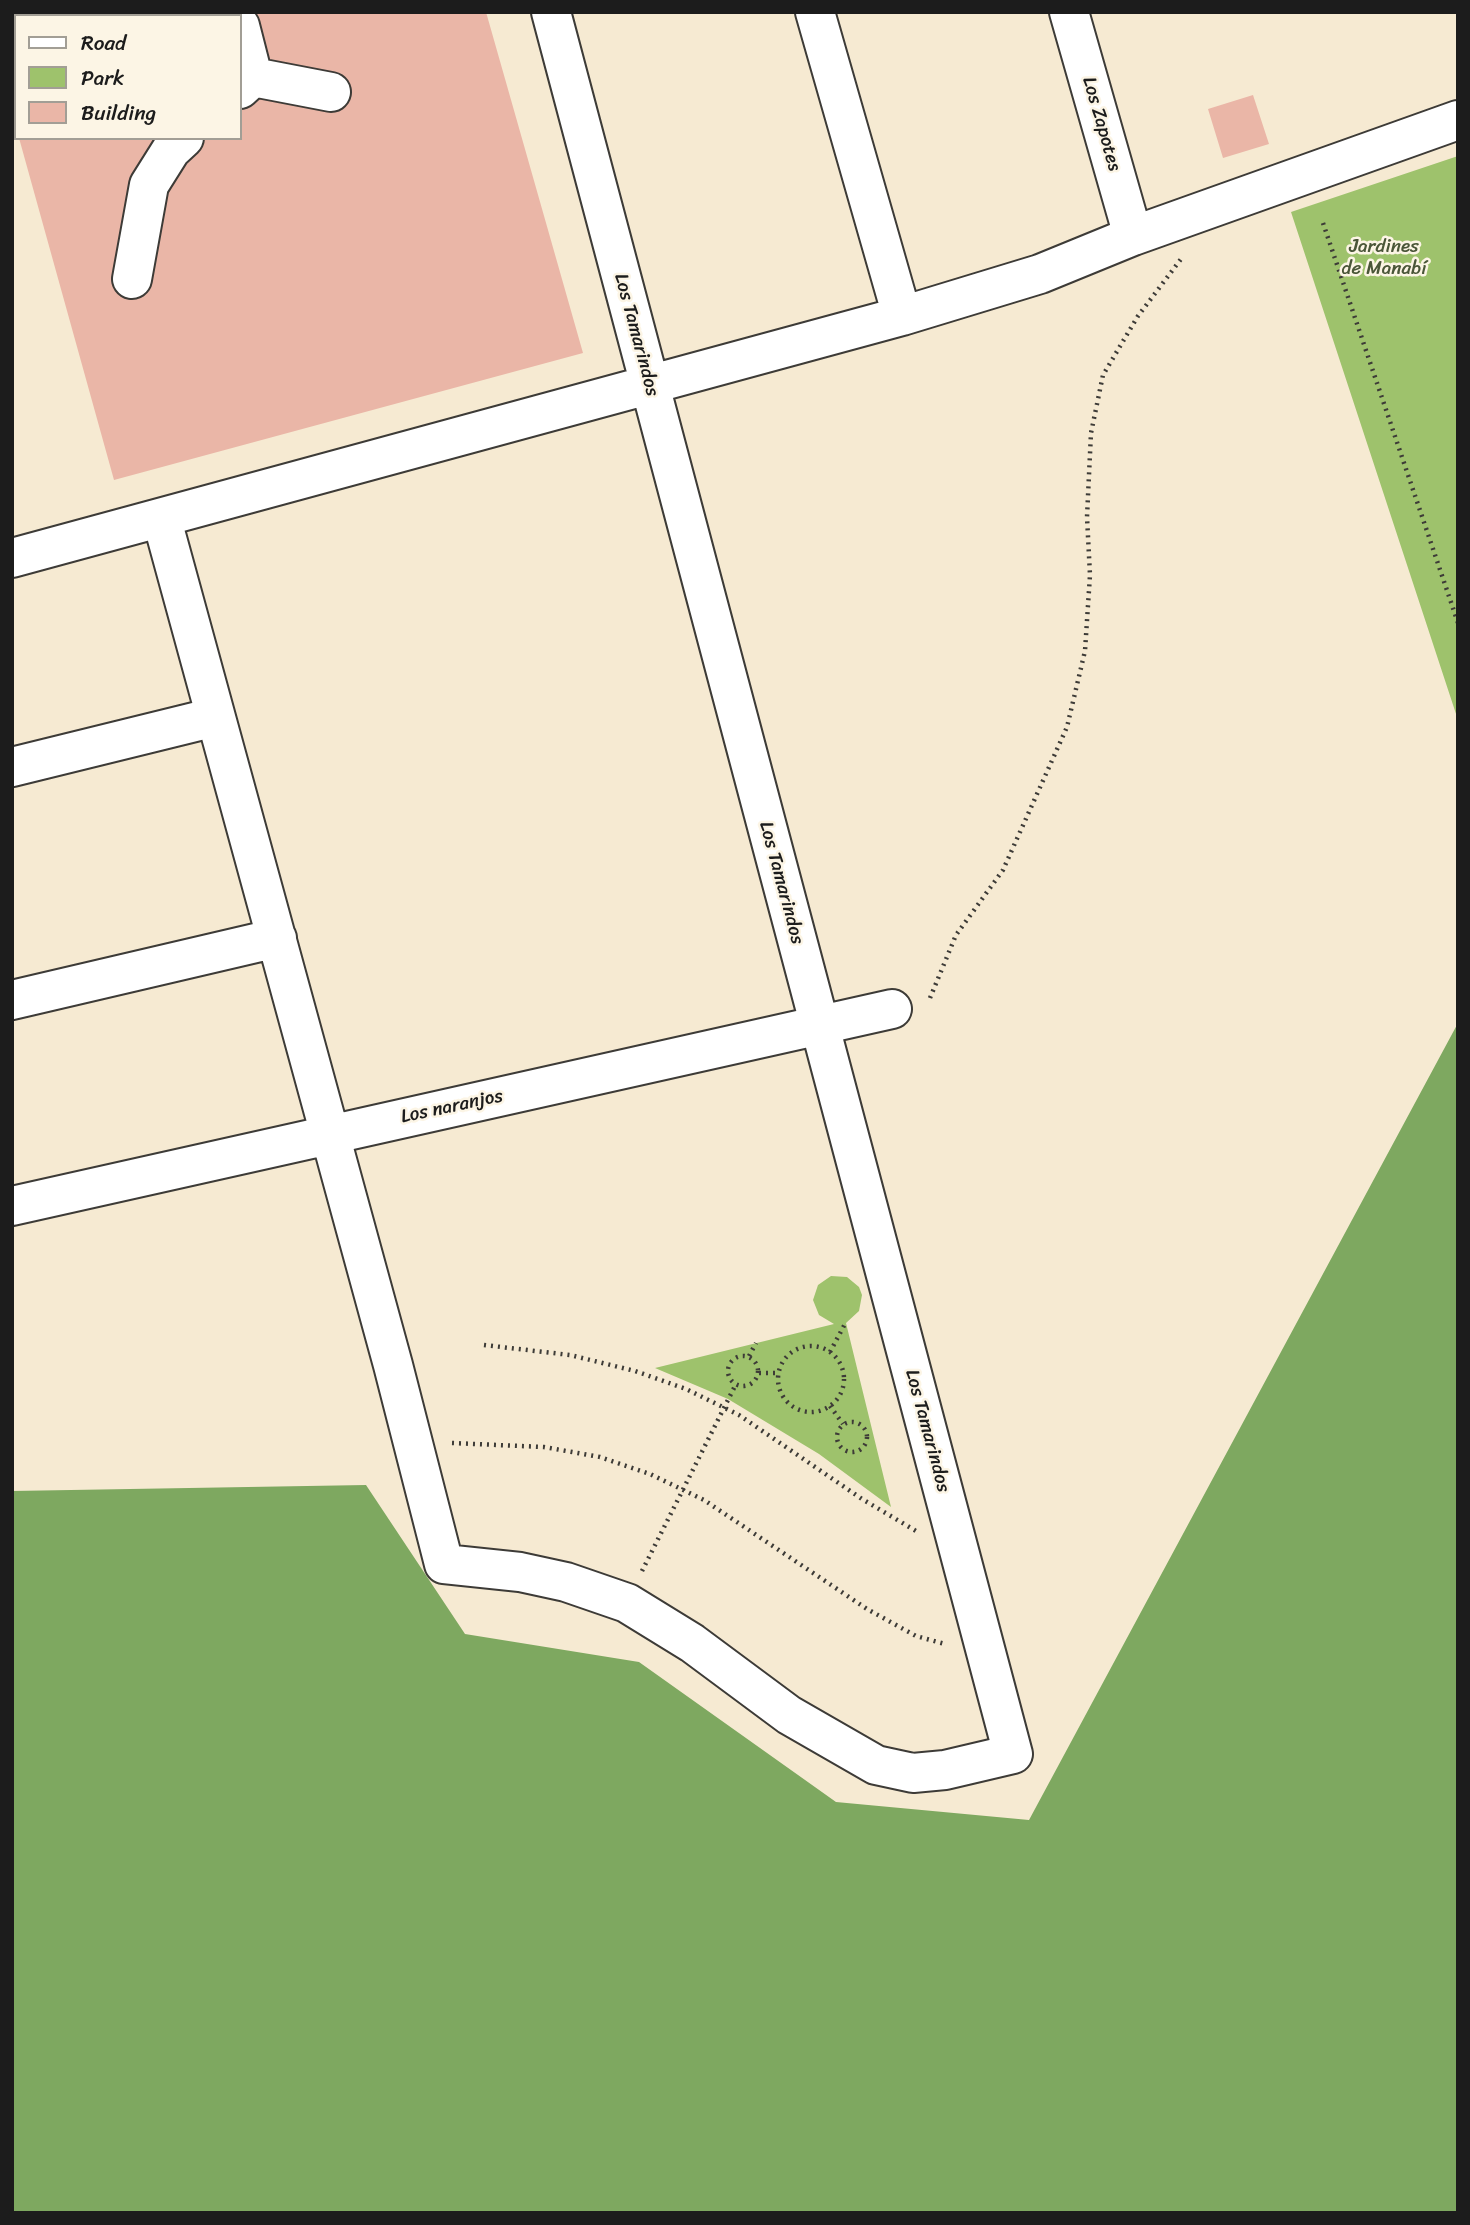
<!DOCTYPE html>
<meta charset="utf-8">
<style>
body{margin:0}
#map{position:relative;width:1470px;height:2225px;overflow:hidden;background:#f6ead2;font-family:Sriracha,sans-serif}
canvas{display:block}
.frame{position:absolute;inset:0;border:14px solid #1c1c1c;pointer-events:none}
.legend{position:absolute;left:14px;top:14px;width:228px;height:126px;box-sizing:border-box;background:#fcf5e5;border:2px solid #a29e95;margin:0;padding:9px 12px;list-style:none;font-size:21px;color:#1c1c1c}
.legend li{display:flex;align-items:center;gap:14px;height:35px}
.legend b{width:35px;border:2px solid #a29e95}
</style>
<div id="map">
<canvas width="1470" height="2225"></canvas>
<div class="frame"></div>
<ul class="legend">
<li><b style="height:9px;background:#fff"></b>Road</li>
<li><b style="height:19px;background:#9ec26c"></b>Park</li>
<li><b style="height:19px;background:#eab6a7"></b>Building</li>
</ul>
</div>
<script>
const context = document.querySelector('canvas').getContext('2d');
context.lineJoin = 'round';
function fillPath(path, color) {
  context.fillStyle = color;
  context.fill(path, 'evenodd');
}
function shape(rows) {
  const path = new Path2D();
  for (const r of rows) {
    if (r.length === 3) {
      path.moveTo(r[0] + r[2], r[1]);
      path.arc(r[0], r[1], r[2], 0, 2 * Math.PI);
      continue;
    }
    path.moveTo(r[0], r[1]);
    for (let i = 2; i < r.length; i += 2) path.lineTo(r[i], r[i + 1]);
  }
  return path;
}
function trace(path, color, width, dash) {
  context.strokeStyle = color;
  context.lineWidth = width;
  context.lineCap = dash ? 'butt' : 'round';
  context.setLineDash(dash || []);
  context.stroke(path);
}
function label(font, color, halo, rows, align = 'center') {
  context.font = font + ' Sriracha,sans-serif';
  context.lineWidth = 5;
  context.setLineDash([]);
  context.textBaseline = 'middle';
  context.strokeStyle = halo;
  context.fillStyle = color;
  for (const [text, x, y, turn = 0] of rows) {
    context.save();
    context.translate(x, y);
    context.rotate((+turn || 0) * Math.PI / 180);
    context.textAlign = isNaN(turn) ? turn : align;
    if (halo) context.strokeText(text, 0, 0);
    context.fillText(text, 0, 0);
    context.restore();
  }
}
const green = shape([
 [1458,156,1458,720,1291,212],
 [831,1276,847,1277,859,1287,862,1295,859,1311,846,1323,891,1507,819,1454,728,1399,655,1368,834,1324,819,1315,813,1300,818,1285]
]);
const forest = shape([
 [1458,1023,1458,2213,12,2213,12,1491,366,1485,465,1634,639,1662,836,1802,1029,1820]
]);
const building = shape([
 [101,12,486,12,583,353,114,480,19,138,240,138,240,16,91,16],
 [16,37,16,125,15,125,12,38],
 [1253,95,1269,144,1223,158,1208,109]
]);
const path = shape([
 [1323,223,1458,623],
 [930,998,956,935,1003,870,1067,727,1085,651,1090,575,1087,517,1091,433,1103,375,1138,316,1181,259],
 [484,1345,570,1355,635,1371,686,1389,739,1415,862,1499,916,1531],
 [811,1379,33],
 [830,1352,846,1322],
 [743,1371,15],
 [749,1356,756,1343],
 [759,1373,778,1373],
 [830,1406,843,1424],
 [852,1437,15],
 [452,1443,544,1447,600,1457,650,1474,704,1500,867,1609,916,1636,945,1644],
 [642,1571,736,1384]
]);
const minor = shape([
 [815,12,902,316],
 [1069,12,1133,236],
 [240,26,253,77,240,89],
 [253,77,331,92],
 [132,279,149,185,171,150,184,138],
 [162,520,393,1365,444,1564,520,1572,566,1582,627,1603,692,1643,789,1715,876,1765,913,1773,945,1770,1013,1754,551,12],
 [12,558,902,316,1040,274,1133,236,1458,120],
 [12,767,215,717],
 [12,1000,277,938],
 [12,1206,892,1009]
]);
const streetNames = [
 ["Los Zapotes",1101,124,74],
 ["Los Tamarindos",636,335,75],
 ["Los Tamarindos",781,883,75],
 ["Los naranjos",452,1107,-12],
 ["Los Tamarindos",927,1431,75]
];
const parkNames = [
 ["Jardines",1384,247],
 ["de Manabí",1384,269]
];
fillPath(green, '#9ec26c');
fillPath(forest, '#7ea860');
fillPath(building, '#eab6a7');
trace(minor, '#3d3b37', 42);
trace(path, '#3d3b37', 4.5, [2, 5]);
trace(minor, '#fff', 38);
label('19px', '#1c1c1c', '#fcf5e5', streetNames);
label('19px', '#4a5638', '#fcf5e5', parkNames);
</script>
